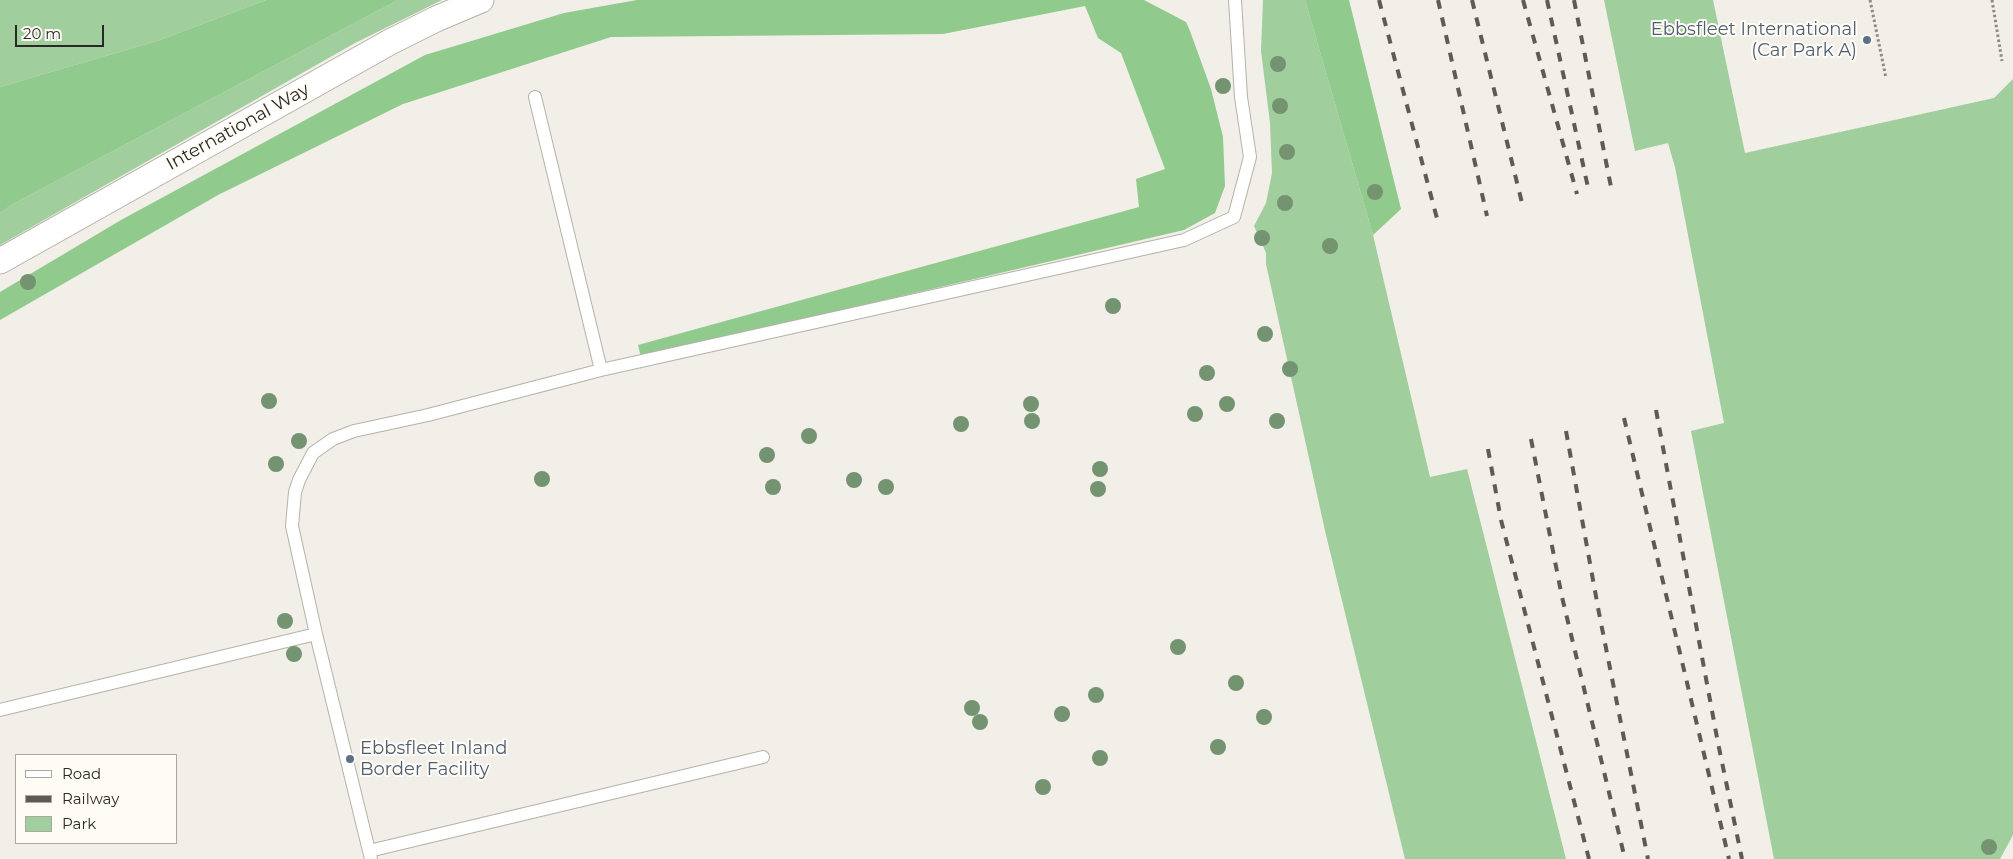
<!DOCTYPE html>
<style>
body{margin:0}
#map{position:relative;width:2013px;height:859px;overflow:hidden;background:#f2eee8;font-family:Montserrat,sans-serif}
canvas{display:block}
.legend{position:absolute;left:15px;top:754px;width:162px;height:90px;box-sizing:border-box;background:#fffcf6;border:1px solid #aaa8a3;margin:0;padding:6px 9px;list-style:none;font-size:15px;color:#2b2927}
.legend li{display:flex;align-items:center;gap:10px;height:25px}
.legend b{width:25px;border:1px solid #aaa8a3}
.scale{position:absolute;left:15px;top:25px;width:89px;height:22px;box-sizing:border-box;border:2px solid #2b2927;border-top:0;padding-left:6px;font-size:15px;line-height:18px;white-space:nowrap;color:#2b2927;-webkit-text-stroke:4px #fffcf6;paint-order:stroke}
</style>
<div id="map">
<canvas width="2013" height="859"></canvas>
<ul class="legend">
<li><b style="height:6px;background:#fff"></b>Road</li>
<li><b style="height:6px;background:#5d5a57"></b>Railway</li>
<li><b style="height:14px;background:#a0ce9d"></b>Park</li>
</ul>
<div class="scale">20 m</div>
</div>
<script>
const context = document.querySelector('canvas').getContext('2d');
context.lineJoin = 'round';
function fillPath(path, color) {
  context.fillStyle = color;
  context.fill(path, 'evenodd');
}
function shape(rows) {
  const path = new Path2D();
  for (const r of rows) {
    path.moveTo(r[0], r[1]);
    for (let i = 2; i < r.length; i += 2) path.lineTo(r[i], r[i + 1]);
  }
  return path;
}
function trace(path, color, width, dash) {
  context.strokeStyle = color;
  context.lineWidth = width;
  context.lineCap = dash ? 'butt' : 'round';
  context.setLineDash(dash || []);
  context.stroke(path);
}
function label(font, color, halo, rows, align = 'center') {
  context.font = font + ' Montserrat,sans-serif';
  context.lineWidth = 4;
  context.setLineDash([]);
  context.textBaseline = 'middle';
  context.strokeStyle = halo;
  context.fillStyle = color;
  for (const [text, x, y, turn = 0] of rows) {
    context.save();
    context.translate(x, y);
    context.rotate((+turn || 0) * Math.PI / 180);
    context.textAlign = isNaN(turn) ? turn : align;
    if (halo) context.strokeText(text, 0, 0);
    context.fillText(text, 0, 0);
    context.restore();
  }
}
const green = shape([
 [0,0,266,0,160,40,0,87],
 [398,0,442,0,355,43,0,245,0,213,13,204],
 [1263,0,1305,0,1373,235,1430,477,1467,469,1566,859,1405,859,1326,535,1266,264,1266,253,1254,226,1266,203,1272,173,1270,123,1261,51],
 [1604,0,1713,0,1745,153,1994,98,2013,79,2013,835,2000,859,1774,859,1691,431,1724,423,1675,167,1668,143,1635,151]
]);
const forest = shape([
 [266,0,398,0,13,204,0,213,0,87,160,40],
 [637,0,1144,0,1186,22,1190,31,1211,89,1223,137,1225,186,1215,213,1184,230,641,357,638,345,1139,207,1136,179,1165,169,1121,53,1098,38,1085,6,943,34,611,37,403,104,218,195,0,320,0,292,121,220,425,55,564,13],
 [1305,0,1349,0,1401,209,1373,235]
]);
const path = shape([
 [1870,0,1886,78],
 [1992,0,2002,61]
]);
const lane = shape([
 [535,97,601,370],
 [0,710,316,634],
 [369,851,763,757],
 [371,859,316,634,292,526,295,492,299,480,313,453,333,439,354,431,428,415,601,370,1184,240,1234,217,1250,157,1241,97,1235,0]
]);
const street = shape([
 [0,261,390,42,436,19,481,0]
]);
const rail = shape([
 [1379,0,1439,226],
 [1438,0,1487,216],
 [1472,0,1523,207],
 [1523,0,1577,194],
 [1547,0,1589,192],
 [1574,0,1611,187],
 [1656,410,1718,743,1742,859],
 [1624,418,1729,859],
 [1566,431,1599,613,1648,859],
 [1531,439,1562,597,1625,859],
 [1488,449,1501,520,1589,859]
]);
const trees = [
 [1278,64],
 [1223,86],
 [1280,106],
 [1287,152],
 [1375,192],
 [1285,203],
 [1262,238],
 [1330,246],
 [28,282],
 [1113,306],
 [1265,334],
 [1290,369],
 [1207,373],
 [269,401],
 [1031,404],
 [1227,404],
 [1195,414],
 [1032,421],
 [1277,421],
 [961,424],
 [809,436],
 [299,441],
 [767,455],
 [276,464],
 [1100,469],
 [542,479],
 [854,480],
 [773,487],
 [886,487],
 [1098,489],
 [285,621],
 [1178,647],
 [294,654],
 [1236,683],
 [1096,695],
 [972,708],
 [1062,714],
 [1264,717],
 [980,722],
 [1218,747],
 [1100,758],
 [1043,787],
 [1989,847]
];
const markers = [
 [1867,40,5,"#5c6f8a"],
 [350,759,5,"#5c6f8a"]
];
const serviceNames = [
 ["Ebbsfleet International",1857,30],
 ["(Car Park A)",1857,51],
 ["Ebbsfleet Inland",360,749,"left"],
 ["Border Facility",360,770,"left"]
];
const streetNames = [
 ["International Way",238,127,-29]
];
fillPath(green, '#a0ce9d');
fillPath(forest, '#90ca8d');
trace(lane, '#b5b1ab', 14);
trace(street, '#b5b1ab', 27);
trace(path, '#8d8a86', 3, [2.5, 2.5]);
trace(lane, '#fff', 12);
trace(street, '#fff', 25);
trace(rail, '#5d5a57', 4, [9, 9]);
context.fillStyle = '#749371';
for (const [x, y] of trees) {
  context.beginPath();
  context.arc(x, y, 8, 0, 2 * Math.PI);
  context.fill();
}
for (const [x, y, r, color] of markers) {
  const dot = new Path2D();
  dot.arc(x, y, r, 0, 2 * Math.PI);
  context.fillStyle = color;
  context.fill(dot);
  trace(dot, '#fffcf6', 2);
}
label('18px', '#4e5e75', '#fffcf6', serviceNames, 'right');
label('18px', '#2b2927', '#fffcf6', streetNames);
</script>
